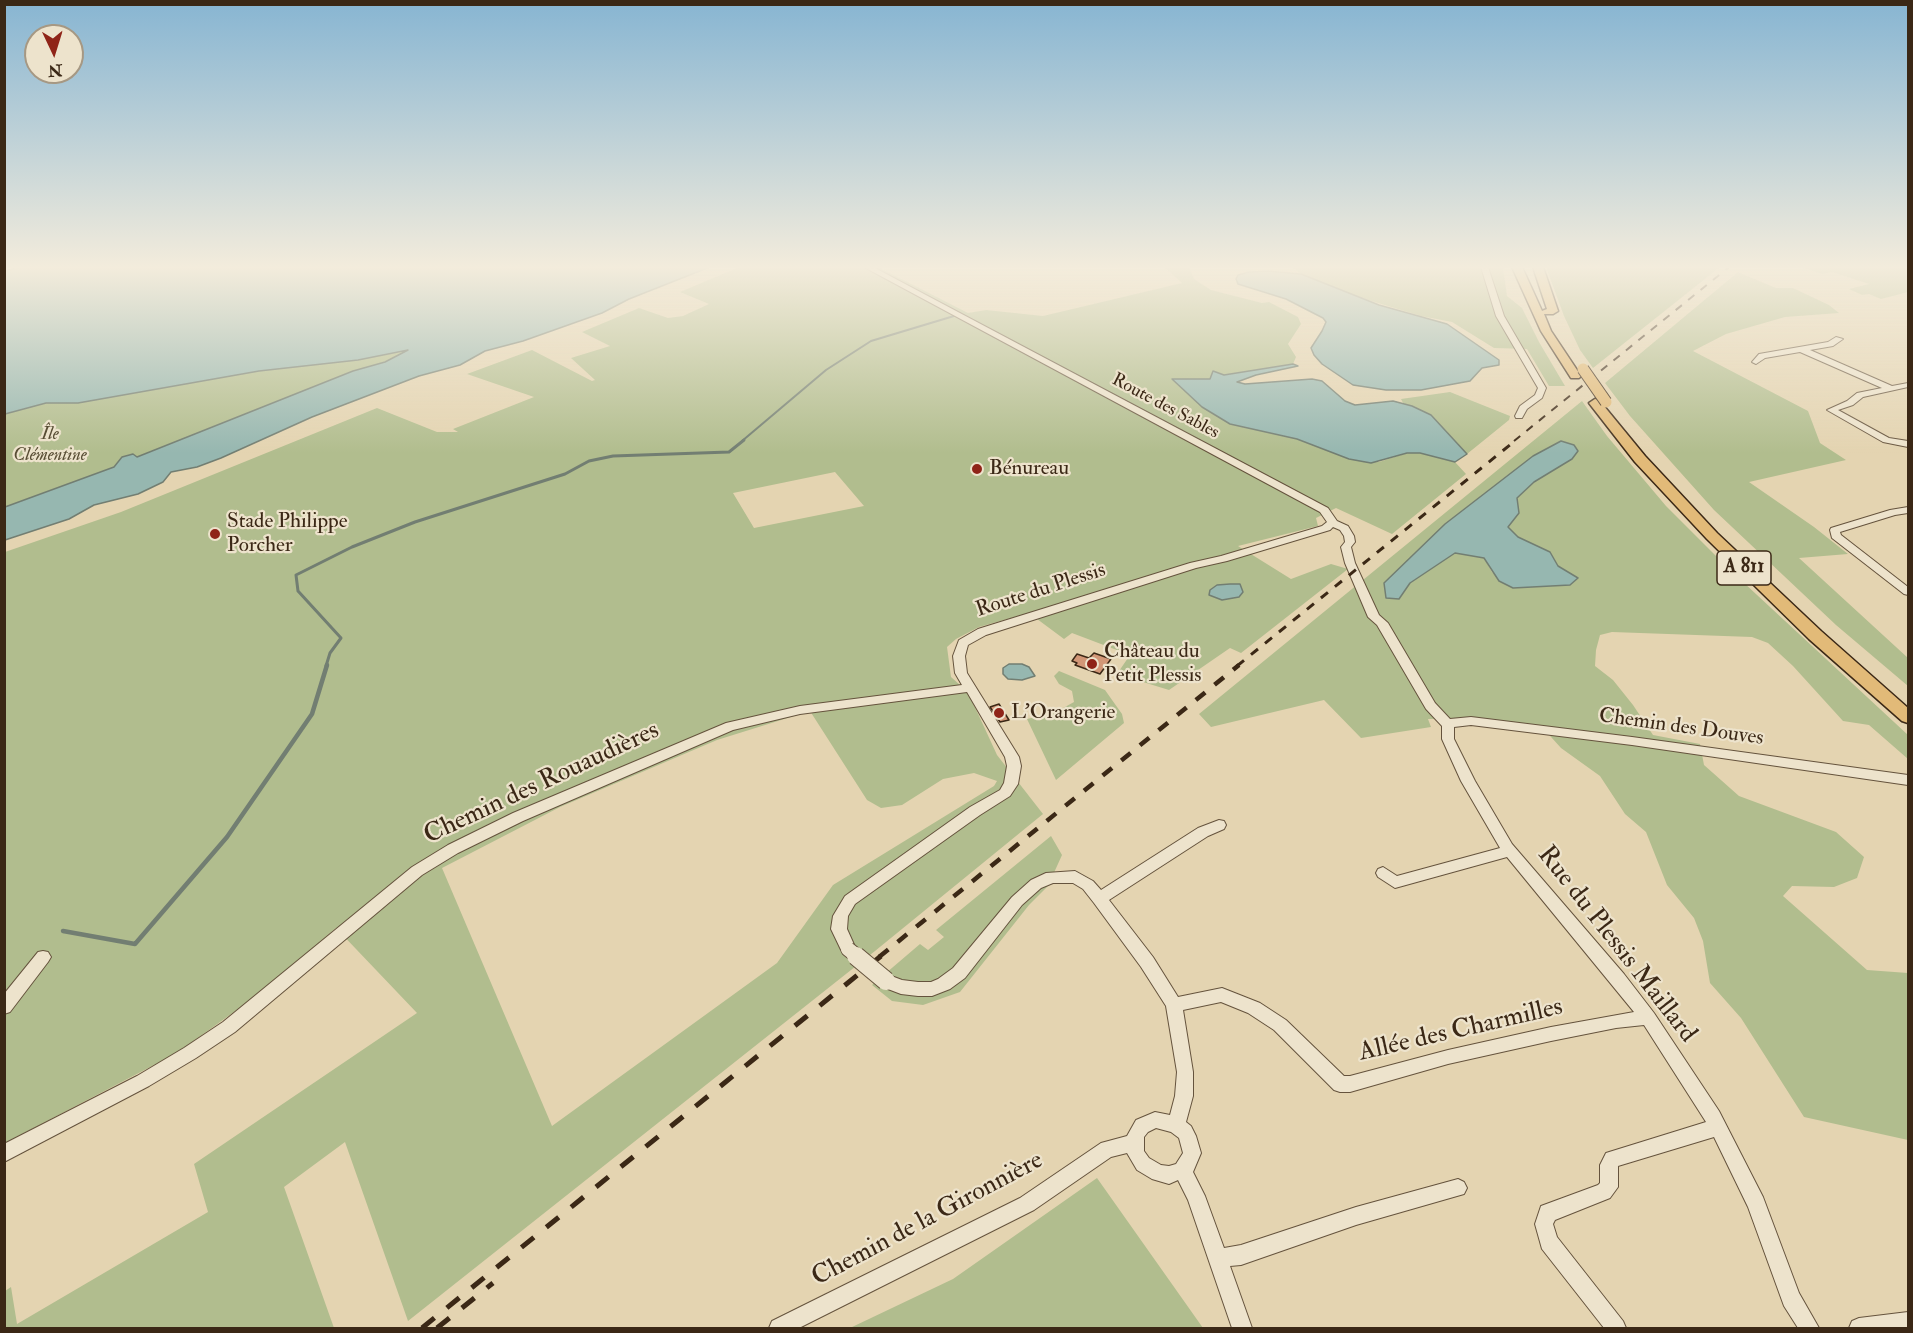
<!DOCTYPE html>
<meta charset="utf-8">
<style>
body{margin:0}
#map{position:relative;width:1913px;height:1333px;overflow:hidden;background:#e4d4b1;font-family:"IM FELL Double Pica",serif}
canvas{display:block}
.frame{position:absolute;inset:0;border:6px solid #3b2816;pointer-events:none}
.north{position:absolute;left:24px;top:24px;width:60px;height:60px;box-sizing:border-box;background:#ede3cc;border:2px solid #a69883;border-radius:50%;rotate:176deg;font-size:16px;font-weight:700;line-height:24px;text-align:center;color:#3b2816}
.north::after{content:'';display:block;margin:auto;width:21px;height:27px;background:#8f2418;clip-path:polygon(50% 0,100% 100%,50% 72%,0 100%)}
</style>
<div id="map">
<canvas width="1913" height="1333"></canvas>
<div class="frame"></div>
<div class="north">N</div>
</div>
<script>
const context = document.querySelector('canvas').getContext('2d');
context.lineJoin = 'round';
function fillPath(path, color) {
  context.fillStyle = color;
  context.fill(path, 'evenodd');
}
function shape(rows) {
  const path = new Path2D();
  for (const r of rows) {
    path.moveTo(r[0], r[1]);
    for (let i = 2; i < r.length; i += 2) path.lineTo(r[i], r[i + 1]);
  }
  return path;
}
function trace(path, color, width, dash) {
  context.strokeStyle = color;
  context.lineWidth = width;
  context.lineCap = dash ? 'butt' : 'round';
  context.setLineDash(dash || []);
  context.stroke(path);
}
function label(font, color, halo, rows, align = 'center') {
  context.font = font + ' "IM FELL Double Pica",serif';
  context.lineWidth = 4.5;
  context.setLineDash([]);
  context.textBaseline = 'middle';
  context.strokeStyle = halo;
  context.fillStyle = color;
  for (const [text, x, y, turn = 0] of rows) {
    context.save();
    context.translate(x, y);
    context.rotate((+turn || 0) * Math.PI / 180);
    context.textAlign = isNaN(turn) ? turn : align;
    if (halo) context.strokeText(text, 0, 0);
    context.fillText(text, 0, 0);
    context.restore();
  }
}
const green = shape([
 [739,267,878,267,968,313,986,310,1043,316,1182,283,1164,267,1189,267,1194,279,1211,290,1262,303,1269,302,1298,317,1301,324,1288,344,1296,357,1293,364,1224,375,1211,379,1173,380,1202,407,1230,424,1297,439,1349,459,1379,462,1407,453,1420,453,1455,462,1466,474,1392,534,1336,508,1316,518,1318,526,1238,546,1291,579,1331,564,1348,569,1241,653,1230,648,1169,690,1117,674,1130,655,1072,633,1064,639,1029,613,979,627,956,639,947,647,951,677,968,692,997,755,1043,814,875,951,408,1321,345,1142,284,1187,334,1328,5,1328,5,1291,11,1287,17,1324,208,1212,194,1164,417,1013,336,928,270,986,177,1053,5,1143,5,552,121,512,377,408,437,432,458,432,453,429,534,397,467,374,532,350,592,381,595,380,571,358,610,346,582,332,639,308,668,318,683,316,709,304,680,292],
 [835,472,864,506,754,528,733,493],
 [810,711,867,800,881,808,902,805,943,779,974,773,997,781,994,786,833,885,777,963,552,1126,442,868,560,807,717,740],
 [1292,267,1503,267,1507,296,1522,308,1539,342,1565,386,1549,386,1527,349,1494,348,1452,322,1421,316,1345,293,1301,274],
 [1546,267,1720,267,1593,368,1580,350,1564,316],
 [1799,267,1908,267,1908,292,1881,299,1869,294,1862,295,1849,289,1869,284,1832,272,1823,274],
 [1738,272,1776,288,1793,288,1829,305,1839,313,1785,317,1726,334,1693,351,1808,411,1820,443,1846,460,1749,482,1814,527,1848,554,1799,558,1908,658,1908,686,1836,625,1714,510,1630,416,1605,383],
 [410,350,385,362,353,371,137,458,133,454,122,457,114,467,5,507,5,414,46,403,78,403,259,371,358,360],
 [1450,392,1510,416,1509,420,1467,454,1431,416,1403,403,1401,399],
 [1582,401,1607,436,1666,506,1729,569,1908,735,1908,759,1869,725,1843,721,1793,666,1768,643,1752,637,1612,632,1600,635,1596,650,1595,666,1613,680,1633,705,1653,735,1700,744,1704,765,1739,796,1836,832,1864,857,1857,878,1834,887,1792,886,1783,896,1867,970,1908,973,1908,1140,1804,1117,1741,1018,1710,983,1703,941,1694,918,1667,885,1646,832,1625,814,1600,776,1561,748,1542,727,1465,718,1428,719,1431,727,1361,738,1324,700,1211,727,1199,714],
 [1574,445,1572,458,1534,482,1517,498,1507,527,1518,537,1550,552,1558,566,1577,578,1554,585,1513,588,1492,572,1484,558,1454,553,1410,583],
 [1059,671,1105,690,1122,714,1124,723,1056,780,1027,719,1056,712,1074,702,1072,691,1059,684,1054,676],
 [1051,836,1062,855,1048,886,1029,905,960,992,923,1005,892,1001,872,985,920,944,928,950,944,937,936,930],
 [1097,1178,1203,1328,850,1328,953,1279]
]);
const water = shape([
 [22,267,710,267,629,299,602,313,523,341,485,351,460,365,419,376,312,417,221,458,197,467,171,472,163,482,138,494,94,505,69,519,5,540,5,507,114,467,122,457,133,454,137,457,353,371,385,362,408,350,358,360,259,371,78,403,46,403,5,414,5,271,22,267],
 [1268,271,1301,274,1379,305,1447,324,1499,360,1499,365,1482,368,1470,381,1421,390,1386,390,1353,385,1322,364,1314,355,1311,348,1322,331,1326,322,1323,318,1286,299,1238,284,1236,279,1238,275,1249,272,1268,271],
 [1293,364,1298,366,1256,375,1237,382,1245,384,1312,379,1322,381,1345,401,1355,405,1393,401,1412,406,1431,415,1467,454,1455,462,1420,453,1407,453,1371,463,1349,459,1297,439,1230,424,1202,407,1172,379,1210,379,1213,371,1224,375,1293,364],
 [1561,441,1574,445,1578,451,1572,459,1534,482,1517,498,1519,513,1508,527,1518,537,1550,552,1558,566,1578,578,1570,585,1513,588,1499,581,1484,558,1455,553,1410,583,1399,599,1386,598,1384,583,1445,524,1533,456,1561,441],
 [1230,584,1240,584,1243,592,1239,597,1222,600,1209,595,1210,590,1217,585,1230,584],
 [1009,664,1022,664,1029,667,1035,676,1022,680,1008,679,1003,674,1003,668,1009,664]
]);
const streamFar2 = shape([
 [742,441,826,370,871,341,954,316]
]);
const streamFar1 = shape([
 [326,666,330,653,341,638,298,591,296,575,352,547,415,522,565,474,589,461,613,456,729,452,744,440]
]);
const stream = shape([
 [63,931,135,944,227,837,312,714,327,665]
]);
const building = shape([
 [1094,653,1111,659,1100,674,1075,665,1077,663,1072,661,1077,654,1089,658,1094,653],
 [999,704,1009,720,1000,722,990,707,999,704]
]);
const minor = shape([
 [864,267,873,267,1328,508,1337,521,1348,526,1354,536,1355,542,1351,547,1355,563,1379,615,1388,623,1435,703,1450,719,1471,717,1632,737,1908,775,1908,785,1632,745,1471,725,1454,727,1454,739,1475,781,1512,844,1624,974,1654,1013,1719,1111,1763,1197,1799,1293,1819,1328,1798,1328,1784,1306,1748,1207,1714,1137,1618,1166,1618,1187,1610,1198,1555,1220,1553,1224,1557,1237,1623,1321,1626,1328,1604,1328,1542,1249,1535,1224,1541,1206,1598,1185,1600,1183,1600,1165,1606,1153,1706,1122,1644,1025,1616,1028,1551,1041,1448,1064,1350,1092,1340,1092,1334,1090,1274,1030,1248,1013,1221,1002,1183,1010,1193,1072,1193,1096,1186,1122,1191,1126,1196,1136,1201,1153,1193,1172,1205,1196,1224,1248,1241,1245,1356,1207,1458,1179,1464,1182,1467,1188,1464,1194,1356,1225,1241,1265,1230,1266,1252,1328,1232,1328,1188,1200,1178,1180,1169,1184,1152,1179,1137,1170,1127,1153,1111,1157,1034,1210,799,1328,769,1328,772,1321,1020,1198,1101,1143,1127,1136,1136,1120,1155,1112,1170,1115,1175,1096,1177,1072,1166,1006,1141,967,1094,903,1083,889,1073,883,1053,883,1041,888,1022,905,965,978,950,989,932,996,918,996,901,994,880,986,878,981,880,976,886,974,902,980,918,982,931,982,938,979,953,968,1012,897,1031,880,1046,873,1075,871,1093,881,1101,890,1198,828,1219,820,1224,821,1226,825,1224,829,1208,836,1109,900,1153,957,1178,997,1222,988,1260,1003,1286,1020,1344,1076,1350,1076,1448,1050,1551,1027,1634,1012,1507,857,1395,888,1378,877,1376,873,1378,869,1383,867,1397,876,1500,848,1461,781,1442,739,1442,726,1426,709,1377,625,1368,617,1345,563,1341,547,1345,542,1344,536,1340,530,1333,527,1330,530,1227,561,1196,568,986,635,968,645,965,656,967,673,1019,757,1021,766,1018,784,1010,796,980,815,855,904,848,916,847,929,856,949,853,954,848,955,843,954,831,929,833,916,845,896,970,807,1000,790,1004,783,1007,766,1005,757,967,692,800,714,733,730,523,821,458,853,422,875,235,1032,196,1058,149,1086,4,1162,4,1144,137,1076,184,1048,223,1022,412,867,448,845,513,813,726,723,800,706,962,685,955,673,953,656,959,640,978,629,1190,563,1221,556,1322,526,1327,522,1320,512,864,267],
 [1156,1128,1171,1132,1179,1138,1183,1153,1176,1164,1169,1166,1161,1165,1149,1158,1144,1151,1144,1137,1148,1132,1156,1128],
 [1481,267,1488,267,1504,316,1546,388,1542,398,1527,409,1522,418,1516,418,1515,416,1520,406,1535,395,1538,388,1496,316,1481,267],
 [1836,337,1843,339,1833,346,1810,350,1892,386,1908,383,1908,387,1863,397,1853,405,1838,410,1889,438,1908,441,1908,447,1883,442,1827,410,1847,401,1857,393,1882,388,1800,352,1765,358,1756,364,1752,362,1759,354,1828,342,1836,337],
 [1908,507,1908,513,1895,515,1840,532,1841,535,1908,587,1908,595,1904,594,1832,538,1830,530,1831,528,1890,510,1908,507],
 [43,951,48,952,51,957,48,962,10,1012,4,1014,4,994,38,952,43,951],
 [1908,1312,1908,1328,1849,1328,1852,1321,1859,1318,1908,1312]
]);
const highway = shape([
 [1512,267,1522,267,1542,311,1547,309,1533,267,1543,267,1558,311,1553,314,1544,314,1551,331,1581,376,1579,378,1571,378,1541,331,1512,267],
 [1595,399,1599,400,1645,456,1717,533,1821,631,1908,708,1908,723,1902,721,1809,639,1707,539,1635,462,1589,403,1595,399]
]);
const railFar3 = shape([
 [1514,441,1729,267]
]);
const railFar2 = shape([
 [1237,666,1516,440]
]);
const railFar1 = shape([
 [879,957,1239,665]
]);
const rail = shape([
 [422,1328,881,956],
 [437,1328,493,1283]
]);
const minorBridgeFar1 = shape([
 [848,949,858,957]
]);
const minorBridge = shape([
 [856,956,886,981]
]);
const highwayBridge = shape([
 [1583,369,1606,402]
]);
const markers = [
 [977,469,6,"#8f2418"],
 [215,534,6,"#8f2418"],
 [1092,664,6,"#8f2418"],
 [999,713,6,"#8f2418"]
];
const farStreetnames = [
 ["Route des Sables",1165,407,28]
];
const farParknames = [
 ["Île",50,435],
 ["Clémentine",50,456]
];
const shields = [
 [1744,568,54]
];
const shieldNames = [
 ["A 811",1744,568]
];
const poiNames = [
 ["Bénureau",989,469],
 ["Stade Philippe",227,522],
 ["Porcher",227,546],
 ["Château du",1104,652],
 ["Petit Plessis",1104,676],
 ["L'Orangerie",1011,713]
];
const streetNames = [
 ["Route du Plessis",1041,591,-18],
 ["Chemin des Douves",1681,728,8]
];
const nearStreetnames = [
 ["Chemin des Rouaudières",542,784,-25],
 ["Rue du Plessis Maillard",1616,945,52],
 ["Allée des Charmilles",1461,1031,-13],
 ["Chemin de la Gironnière",928,1220,-28]
];
fillPath(green, '#b1bd8e');
fillPath(water, '#96b7b0');
trace(water, '#727e72', 1.5);
trace(streamFar2, '#727e72', 2);
trace(streamFar1, '#727e72', 3);
trace(stream, '#727e72', 4.5);
fillPath(building, '#d29777');
trace(building, '#3b2816', 1.5);
trace(minor, '#65533d', 2);
trace(highway, '#3b2816', 3);
fillPath(minor, '#ede3cc');
fillPath(highway, '#e2ba78');
trace(railFar3, '#3b2816', 2, [8, 8]);
trace(railFar2, '#3b2816', 3, [9, 9]);
trace(railFar1, '#3b2816', 4.5, [12, 12]);
trace(rail, '#3b2816', 5, [16, 16]);
trace(minorBridgeFar1, '#65533d', 16, []);
trace(minorBridge, '#65533d', 20, []);
trace(highwayBridge, '#3b2816', 13, []);
trace(minorBridgeFar1, '#ede3cc', 14);
trace(minorBridge, '#ede3cc', 18);
trace(highwayBridge, '#e2ba78', 11);
const sky = context.createLinearGradient(0, 0, 0, 453);
sky.addColorStop(0, '#87b5d2');
sky.addColorStop(0.59, '#f3ecdc');
sky.addColorStop(1, '#f3ecdc00');
context.fillStyle = sky;
context.fillRect(0, 0, 1913, 453);
for (const [x, y, r, color] of markers) {
  const dot = new Path2D();
  dot.arc(x, y, r, 0, 2 * Math.PI);
  context.fillStyle = color;
  context.fill(dot);
  trace(dot, '#ede3cc', 2);
}
label('18px', '#3b2816', '#ede3cc', farStreetnames);
label('italic 18px', '#584d34', '#ede3cc', farParknames);
for (const [x, y, w] of shields) {
  const box = new Path2D();
  box.roundRect(x - w / 2, y - 17, w, 34, 4.5);
  context.fillStyle = '#ede3cc';
  context.fill(box);
  trace(box, '#3b2816', 1.5);
}
label('bold 20px', '#3b2816', null, shieldNames);
label('21px', '#3b2816', '#ede3cc', poiNames, 'left');
label('21px', '#3b2816', '#ede3cc', streetNames);
label('26px', '#3b2816', '#ede3cc', nearStreetnames);
</script>
